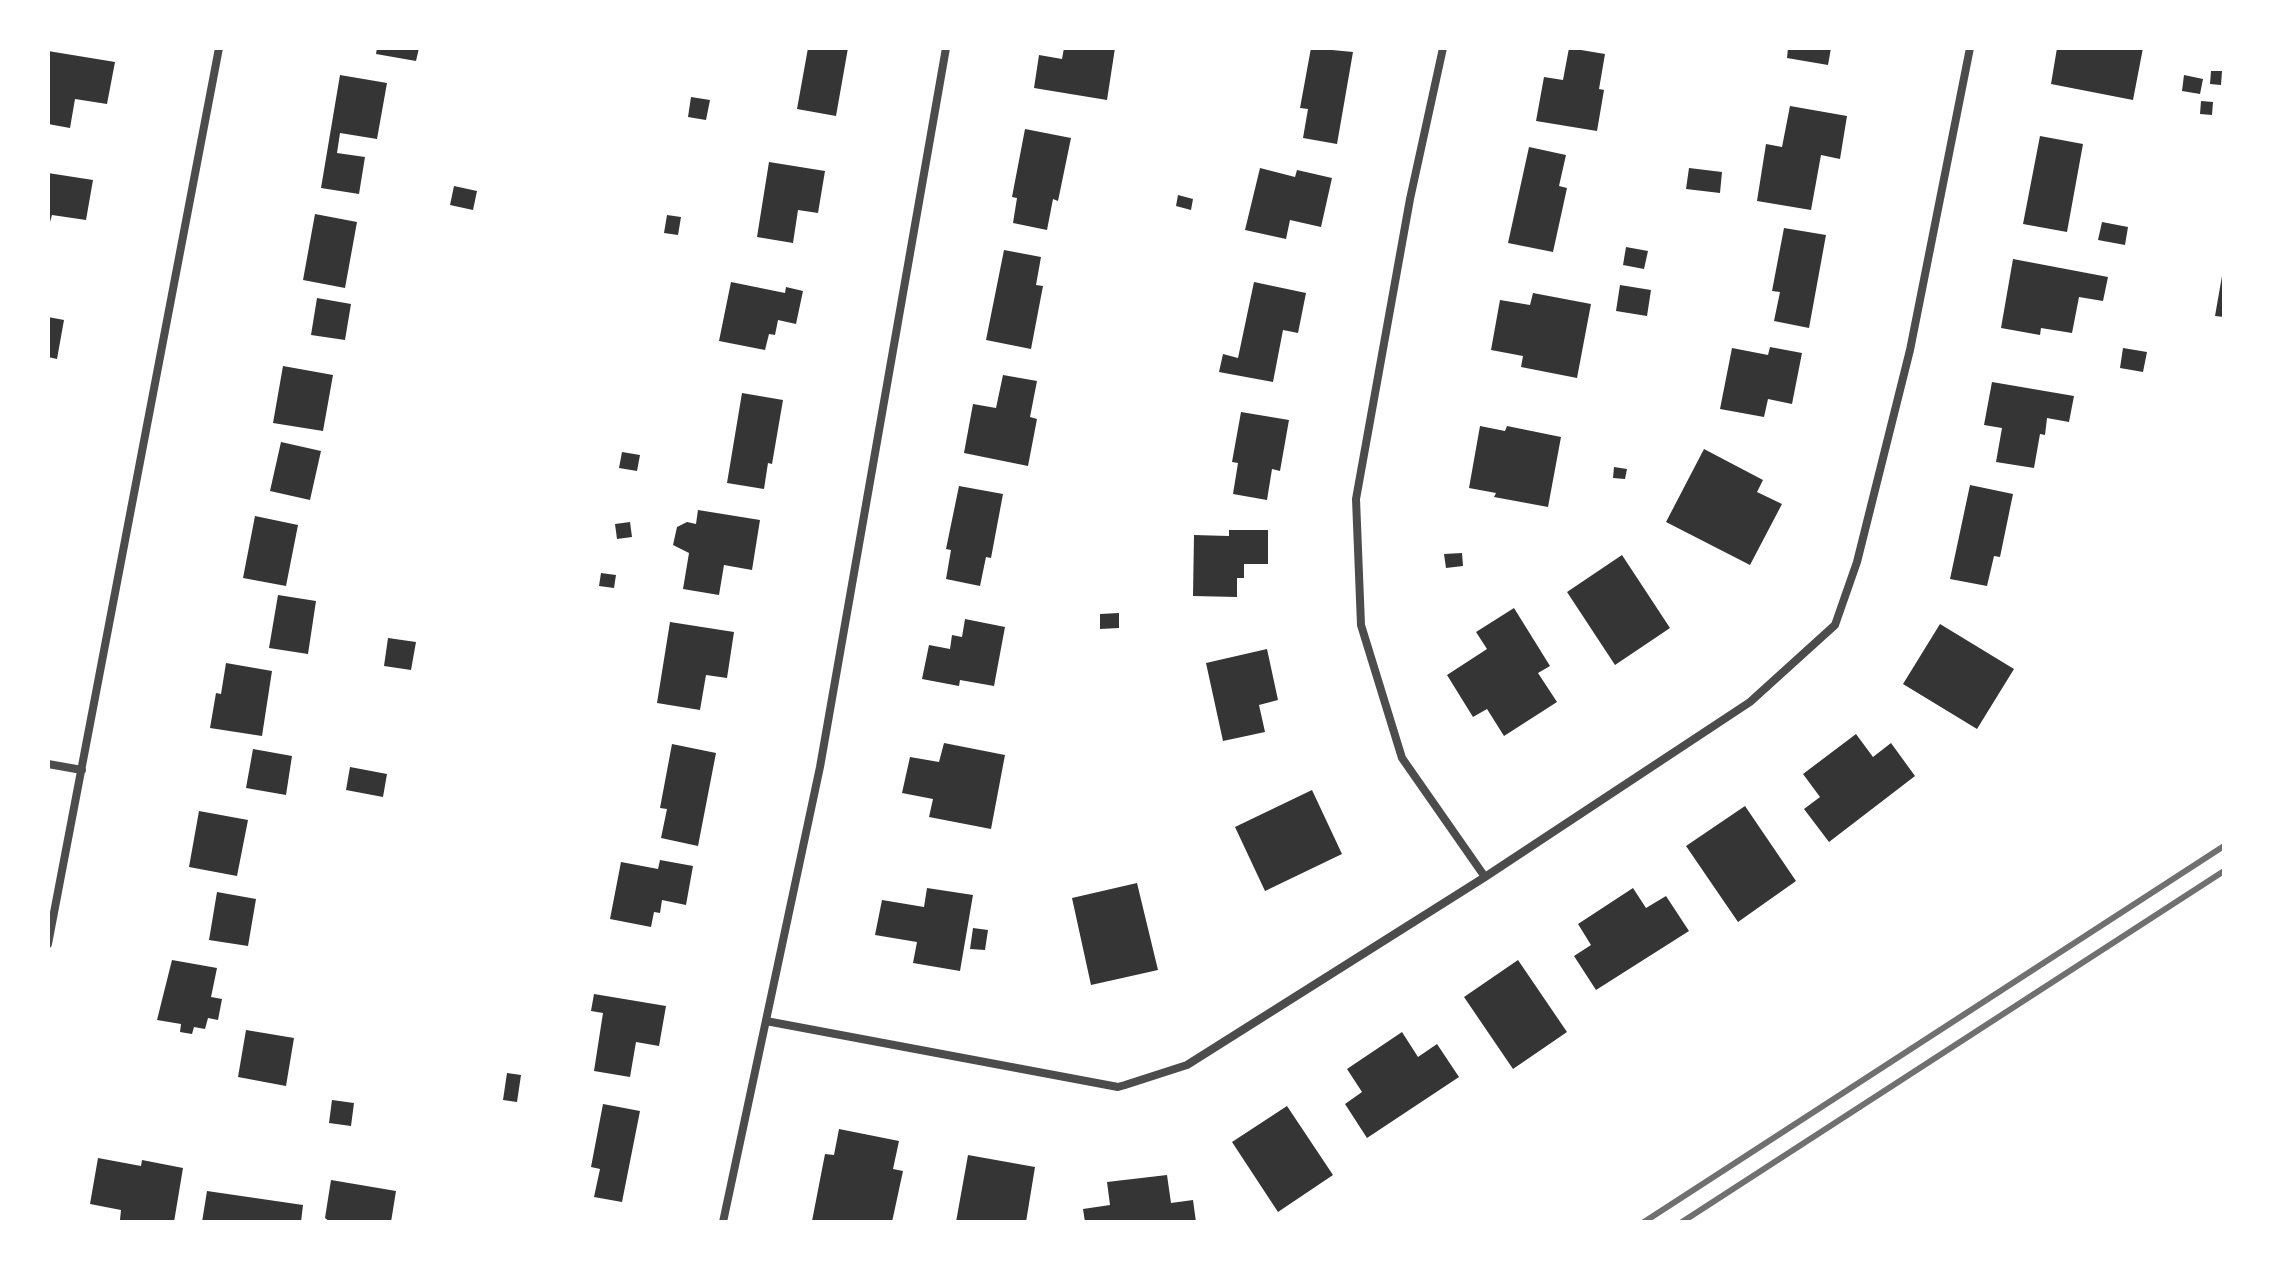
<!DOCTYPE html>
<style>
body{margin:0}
#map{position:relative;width:2272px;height:1270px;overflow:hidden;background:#fff;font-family:"Asap Condensed",sans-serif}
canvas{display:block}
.frame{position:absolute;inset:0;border:50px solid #fff;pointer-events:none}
</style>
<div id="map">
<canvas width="2272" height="1270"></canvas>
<div class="frame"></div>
</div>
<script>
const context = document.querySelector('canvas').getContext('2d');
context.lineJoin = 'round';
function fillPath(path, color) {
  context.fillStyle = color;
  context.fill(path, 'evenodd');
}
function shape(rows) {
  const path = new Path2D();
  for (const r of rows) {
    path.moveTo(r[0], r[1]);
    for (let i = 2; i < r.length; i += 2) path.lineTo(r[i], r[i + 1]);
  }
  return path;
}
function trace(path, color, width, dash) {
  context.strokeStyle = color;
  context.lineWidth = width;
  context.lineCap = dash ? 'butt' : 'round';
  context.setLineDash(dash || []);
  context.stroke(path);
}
const building = shape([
 [377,48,419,48,416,61,376,54],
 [808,48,848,48,836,116,797,109],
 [1064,48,1115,48,1107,100,1034,88,1039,55,1062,59],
 [1311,48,1353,52,1337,144,1303,138,1308,109,1300,108],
 [1569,48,1605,54,1599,89,1604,90,1597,131,1536,121,1544,77,1563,80],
 [1788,48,1831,48,1828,65,1787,58],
 [2057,48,2143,48,2133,100,2051,84],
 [48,51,115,62,107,104,75,99,70,128,48,124],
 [2211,71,2222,71,2221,85,2210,84],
 [340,75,387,83,377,139,340,133,337,153,365,157,359,194,321,188],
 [2184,75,2203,79,2200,94,2182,91],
 [691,97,710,100,706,120,688,117],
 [2201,101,2213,102,2212,115,2200,114],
 [1790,106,1847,116,1840,159,1821,155,1811,210,1757,201,1766,144,1782,147],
 [1025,129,1071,138,1058,201,1053,199,1047,230,1013,223,1017,198,1012,197],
 [2040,136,2083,144,2067,232,2023,224],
 [1529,147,1566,155,1559,186,1567,188,1553,252,1508,243],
 [769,162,825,171,818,213,798,210,793,243,757,237],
 [1260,168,1295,177,1297,170,1332,178,1321,227,1290,220,1286,239,1245,230],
 [1689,168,1722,172,1720,193,1686,189],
 [48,173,93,180,86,220,52,215,48,229],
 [454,186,477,191,473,210,450,205],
 [1178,195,1193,199,1191,210,1176,206],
 [315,214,357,222,345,288,303,280],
 [667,215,681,217,678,235,664,233],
 [2102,222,2128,227,2125,245,2098,240],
 [1784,228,1826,235,1809,328,1774,321,1780,292,1772,291],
 [1626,247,1648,251,1644,269,1623,265],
 [1004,250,1041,257,1036,285,1043,286,1031,349,986,340],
 [2013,259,2108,277,2103,301,2079,297,2072,333,2041,328,2040,335,2001,328],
 [2222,276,2224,276,2224,317,2215,316],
 [731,282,785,293,786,287,803,291,796,324,778,320,775,335,769,334,765,350,719,341],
 [1254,282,1306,293,1298,333,1283,330,1273,382,1219,372,1223,354,1238,358],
 [1620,285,1651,290,1647,316,1616,311],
 [1533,293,1591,304,1577,378,1521,367,1523,356,1491,350,1500,300,1530,305],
 [317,298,351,304,345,340,311,335],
 [48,317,64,320,57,359,48,357],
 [1770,347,1802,353,1792,404,1768,399,1764,417,1720,409,1732,348,1768,355],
 [2123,348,2147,352,2143,372,2120,368],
 [283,366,333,375,323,431,273,423],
 [1003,375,1037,381,1030,417,1037,419,1028,466,964,453,973,404,996,408],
 [1992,382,2074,396,2069,422,2047,418,2045,435,2040,434,2034,468,1996,462,2002,428,1984,425],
 [742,393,783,400,772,464,768,463,764,489,727,483],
 [1241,412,1289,420,1280,471,1272,469,1267,500,1233,494,1238,463,1232,462],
 [1480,426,1505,431,1507,426,1561,437,1548,507,1494,497,1496,493,1469,488],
 [281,442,321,451,310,500,270,491],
 [1704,449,1763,480,1757,492,1782,504,1750,565,1666,522],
 [622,452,640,455,637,471,619,468],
 [1614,467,1627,469,1625,479,1613,478],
 [1970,485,2013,494,2000,557,1994,556,1987,586,1950,579],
 [959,486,1003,494,991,558,986,557,980,586,946,579,951,550,946,549],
 [698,510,760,520,752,570,724,565,719,595,683,589,689,553,673,545,677,527,687,522,696,524],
 [255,516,298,525,286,586,243,578],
 [630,522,632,537,617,539,615,524],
 [1229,530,1268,530,1268,564,1244,564,1244,578,1237,578,1237,597,1193,596,1194,535,1229,536],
 [1462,553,1463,566,1446,568,1444,554],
 [1622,555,1670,628,1615,665,1567,592],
 [601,573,616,575,614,588,599,586],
 [278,595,316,601,308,654,269,648],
 [1514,608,1550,666,1538,673,1557,702,1504,736,1487,709,1473,717,1447,675,1487,649,1476,632],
 [1119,613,1119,628,1100,629,1100,614],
 [965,619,1005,627,994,686,960,680,959,686,922,679,929,645,950,649,952,635,962,637],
 [670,622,734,632,727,678,706,675,700,710,657,703],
 [1940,624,2014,669,1977,729,1903,684],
 [388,638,416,642,411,670,384,666],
 [1267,649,1278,700,1259,705,1265,732,1223,741,1206,663],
 [226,663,272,671,262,736,210,728,216,693,221,694],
 [1856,734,1873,757,1891,743,1915,776,1829,842,1804,809,1820,797,1803,774],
 [944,743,1005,755,991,829,929,817,933,799,902,793,910,757,939,762],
 [672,744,716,753,698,846,661,838,667,809,660,808],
 [253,749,292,756,286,795,246,788],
 [350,767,387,774,383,797,346,790],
 [1312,790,1342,854,1265,891,1235,827],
 [1745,806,1796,881,1738,922,1686,846],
 [199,811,248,820,237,876,189,867],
 [660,860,693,866,686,905,662,900,660,913,654,912,651,927,610,919,621,862,658,869],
 [1137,883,1158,970,1091,985,1072,898],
 [927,888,973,895,960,971,913,963,917,942,875,935,882,900,924,907],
 [1633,888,1646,908,1666,896,1689,931,1596,990,1574,956,1591,945,1578,924],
 [217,892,256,899,248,946,209,940],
 [973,928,988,930,985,950,970,949],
 [172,960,217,968,211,997,222,999,218,1020,208,1018,205,1029,194,1027,192,1034,180,1032,181,1024,157,1020],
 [1518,960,1567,1032,1513,1069,1464,997],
 [594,994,666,1006,659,1046,636,1042,630,1077,594,1071,603,1013,591,1011],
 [246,1030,294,1038,286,1086,238,1077],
 [1402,1032,1418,1057,1437,1044,1459,1077,1367,1138,1345,1104,1362,1092,1347,1069],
 [507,1073,521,1075,517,1102,503,1100],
 [332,1100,354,1103,351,1126,329,1123],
 [603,1104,640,1111,622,1202,594,1197,600,1169,591,1167],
 [1287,1106,1333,1175,1278,1212,1232,1142],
 [839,1129,899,1141,893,1169,903,1171,892,1222,812,1221,825,1154,834,1155],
 [968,1155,1035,1167,1026,1222,956,1222],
 [98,1158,141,1166,142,1160,183,1168,174,1222,120,1220,121,1210,90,1204],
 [1167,1175,1171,1203,1193,1200,1196,1222,1085,1222,1083,1209,1110,1205,1107,1182],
 [331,1180,396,1191,391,1222,330,1222,325,1218],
 [207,1191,303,1205,301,1222,202,1222]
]);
const minor = shape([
 [1443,48,1410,199,1356,499,1361,625,1402,758,1485,877],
 [48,764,82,770],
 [48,944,219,48],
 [766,1021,1118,1087,1125,1085,1187,1065,1485,877,1750,702,1835,625,1857,562,1910,350,1970,48],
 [723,1222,820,767,946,48]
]);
const rail = shape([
 [1644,1222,2224,846],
 [1682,1222,2224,871]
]);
fillPath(building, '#353535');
trace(minor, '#4c4c4c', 8);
trace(rail, '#707070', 6);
</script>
